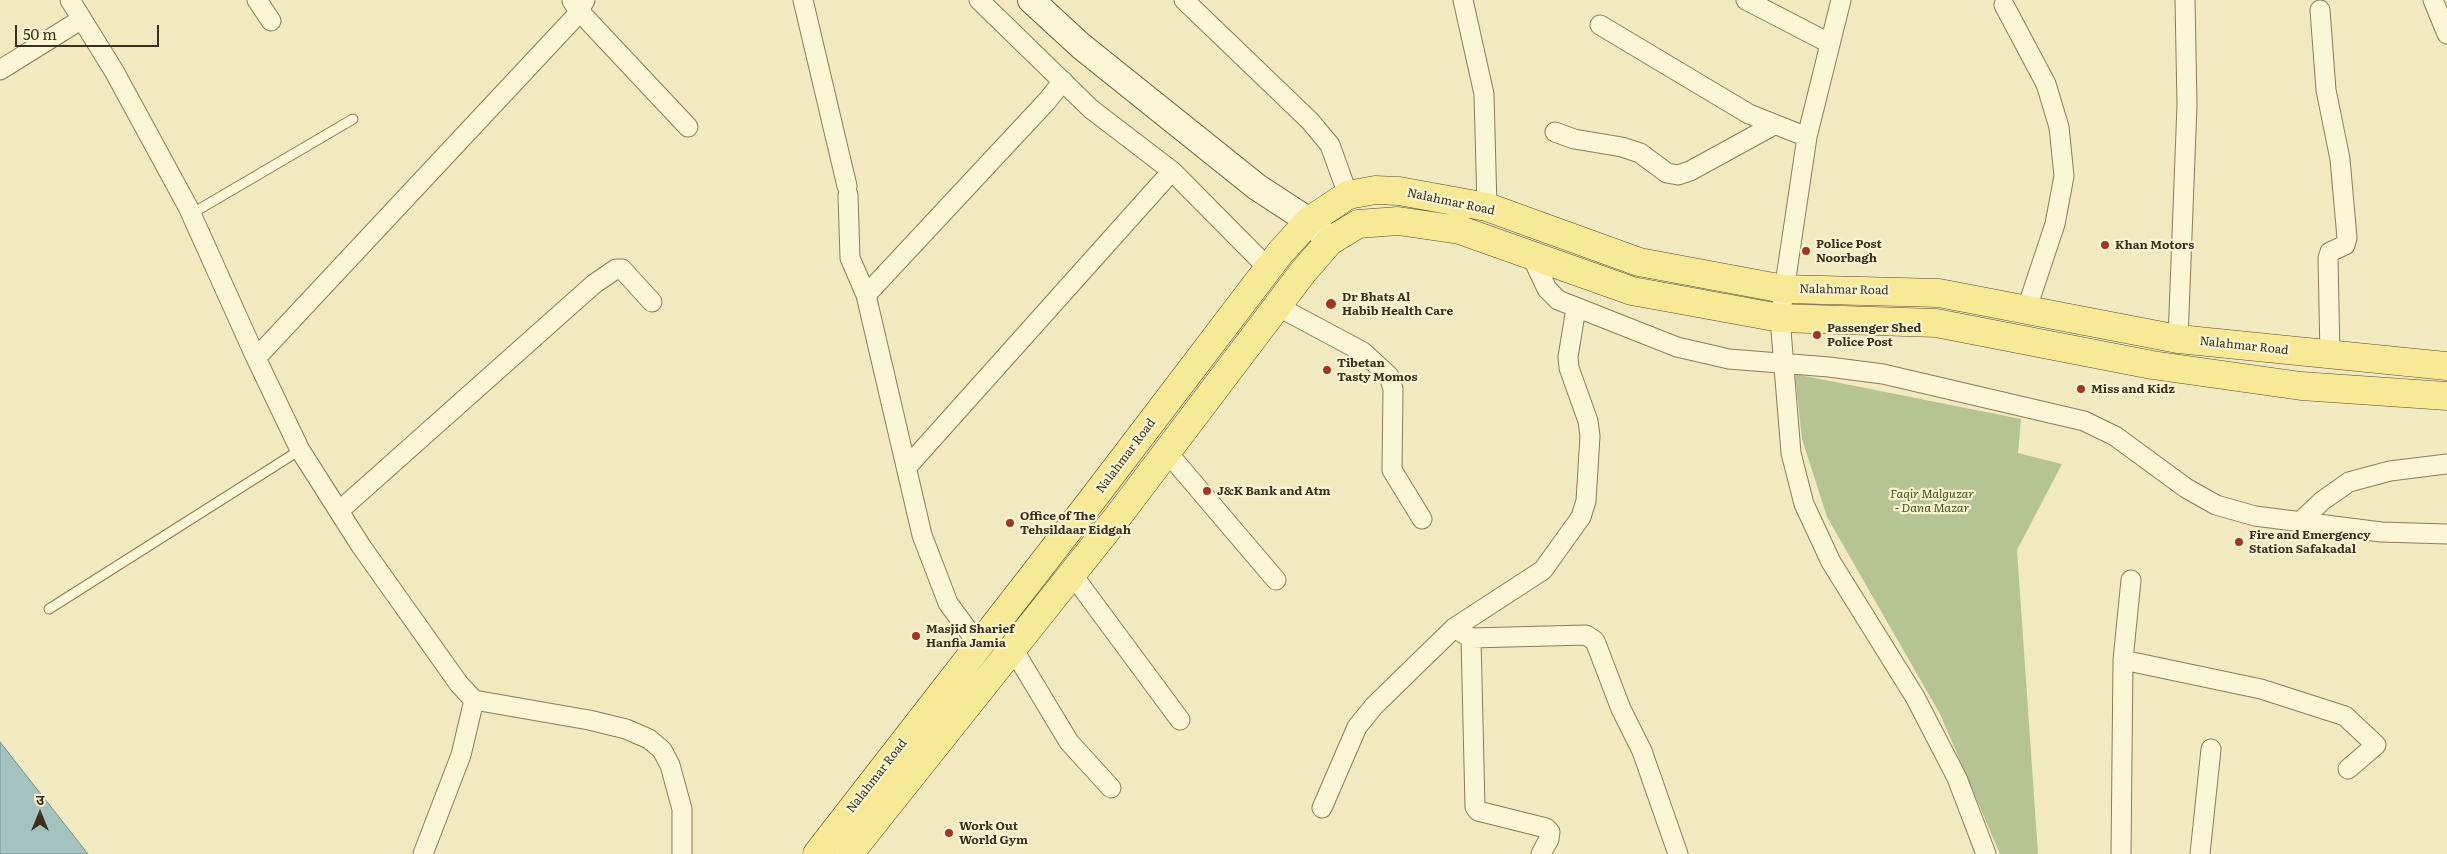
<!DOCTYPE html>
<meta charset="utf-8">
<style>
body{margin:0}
#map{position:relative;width:2447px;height:854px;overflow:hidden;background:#f1eac1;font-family:Literata,"Noto Sans Devanagari",serif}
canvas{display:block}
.north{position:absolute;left:15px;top:789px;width:50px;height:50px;-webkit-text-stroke:4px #f8f3d1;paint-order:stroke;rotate:0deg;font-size:14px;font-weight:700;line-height:20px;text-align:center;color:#3a301c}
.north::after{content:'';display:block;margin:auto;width:18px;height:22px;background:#3a301c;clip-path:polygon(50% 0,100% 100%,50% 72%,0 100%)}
.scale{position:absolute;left:15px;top:25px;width:144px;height:22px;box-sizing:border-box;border:2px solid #3a301c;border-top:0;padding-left:6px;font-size:15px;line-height:18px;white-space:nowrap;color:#3a301c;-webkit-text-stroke:4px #f8f3d1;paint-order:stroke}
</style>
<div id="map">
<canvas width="2447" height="854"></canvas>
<div class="north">उ</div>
<div class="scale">50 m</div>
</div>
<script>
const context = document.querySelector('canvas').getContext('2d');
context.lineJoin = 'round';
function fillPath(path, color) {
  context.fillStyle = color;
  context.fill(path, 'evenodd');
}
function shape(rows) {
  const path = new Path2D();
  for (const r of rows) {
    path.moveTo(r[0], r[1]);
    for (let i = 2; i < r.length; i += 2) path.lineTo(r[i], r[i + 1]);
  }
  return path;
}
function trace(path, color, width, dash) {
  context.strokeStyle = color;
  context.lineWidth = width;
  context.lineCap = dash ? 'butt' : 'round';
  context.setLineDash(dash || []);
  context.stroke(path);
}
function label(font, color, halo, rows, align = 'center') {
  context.font = font + ' Literata,serif';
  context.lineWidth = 4.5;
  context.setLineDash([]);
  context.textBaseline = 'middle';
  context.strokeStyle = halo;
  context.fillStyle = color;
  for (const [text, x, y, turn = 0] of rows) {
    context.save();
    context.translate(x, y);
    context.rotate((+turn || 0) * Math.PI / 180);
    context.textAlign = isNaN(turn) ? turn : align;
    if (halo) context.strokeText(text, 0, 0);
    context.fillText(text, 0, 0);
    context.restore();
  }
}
const cemetery = shape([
 [1795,374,2021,419,2018,453,2062,464,2017,550,2038,854,2000,854,1940,714,1827,517,1802,439]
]);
const water = shape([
 [0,742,88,854,0,854,0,742]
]);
const lane = shape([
 [191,214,353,119],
 [49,609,300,450]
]);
const street = shape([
 [70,0,114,71,188,207,256,358,300,450,361,546,459,684,474,700,461,755,423,854],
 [257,0,271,21],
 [803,0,847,186],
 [979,0,1091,109,1172,171,1268,268],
 [1184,0,1310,121,1330,145,1348,195],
 [1463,0,1484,94,1487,207],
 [1746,0,1829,43],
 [1841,0,1807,137,1780,318,1791,453,1804,504,1831,562,1915,697,1957,778,1986,854],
 [2433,0,2447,34],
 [572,1,579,11,688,127],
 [2004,5,2046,84,2059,127,2064,176,2055,224,2027,308],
 [2320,10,2326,90,2340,159,2347,238,2345,245,2330,252,2328,258,2330,355],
 [1600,25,1749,114,1807,137],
 [0,70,82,19],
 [1555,132,1574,139,1622,147,1640,153,1667,173,1678,175,1690,171,1774,125],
 [848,195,850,258,866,295,1047,101,1063,81],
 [1531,255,1547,289,1558,300,1677,347,1729,359,1829,367,1883,374,2084,421,2115,436,2186,488,2216,505,2255,516,2381,532,2447,534],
 [866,295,922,535,948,603,978,644],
 [1277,306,1363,352,1389,376,1393,389,1392,470,1422,519],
 [2178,339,2187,105,2185,0],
 [256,358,576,16,585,0],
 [1167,452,1276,580],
 [908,466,1172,171],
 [339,511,594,284,616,269,622,269,652,302],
 [2300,522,2322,501,2349,482,2390,471,2447,464],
 [1072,574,1180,720],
 [1454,628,1471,638,1586,635,1595,641,1621,709,1642,751,1678,854],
 [1471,638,1475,807,1478,811,1546,828,1550,832,1549,839,1541,854],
 [1013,649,1069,742,1111,788],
 [2123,660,2261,689,2345,716,2376,745,2348,769],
 [474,700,589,720,626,729,649,739,662,750,670,765,682,809,682,854],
 [1322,808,1357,727,1374,706,1454,628,1543,570,1581,517,1586,501,1590,436,1588,421,1569,368,1568,357,1576,308],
 [2121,854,2123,660,2131,580],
 [2200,854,2211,749]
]);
const secondary = shape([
 [1031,0,1081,46,1257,187,1309,221,1330,241]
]);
const primary = shape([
 [817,854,1095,496,1280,253,1309,221,1348,195,1375,190,1399,191,1487,207,1639,262,1784,289,1939,293,2178,339,2447,366],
 [849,854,1119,515,1303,272,1330,241,1358,224,1398,221,1460,230,1632,291,1780,318,1936,323,2152,365,2301,386,2447,396]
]);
const markers = [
 [2105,245,5,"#9f3623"],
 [1806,251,5,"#9f3623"],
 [1331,304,6,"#9f3623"],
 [1817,335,5,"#9f3623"],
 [1327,370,5,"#9f3623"],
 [2081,389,5,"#9f3623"],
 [1207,491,5,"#9f3623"],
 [1010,523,5,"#9f3623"],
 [2239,542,5,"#9f3623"],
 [916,636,5,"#9f3623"],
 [949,833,5,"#9f3623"]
];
const streetNames = [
 ["Nalahmar Road",1451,202,12],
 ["Nalahmar Road",1844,290,1],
 ["Nalahmar Road",2244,346,6],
 ["Nalahmar Road",1126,456,-53],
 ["Nalahmar Road",877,776,-52]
];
const poiNames = [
 ["Police Post",1816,244],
 ["Noorbagh",1816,258],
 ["Khan Motors",2115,245],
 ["Dr Bhats Al",1342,297],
 ["Habib Health Care",1342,311],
 ["Passenger Shed",1827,328],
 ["Police Post",1827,342],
 ["Tibetan",1337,363],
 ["Tasty Momos",1337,377],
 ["Miss and Kidz",2091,389],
 ["J&K Bank and Atm",1217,491],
 ["Office of The",1020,516],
 ["Tehsildaar Eidgah",1020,530],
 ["Fire and Emergency",2249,535],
 ["Station Safakadal",2249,549],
 ["Masjid Sharief",926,629],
 ["Hanfia Jamia",926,643],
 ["Work Out",959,826],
 ["World Gym",959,840]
];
const parkNames = [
 ["Faqir Malguzar",1932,494],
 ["- Dana Mazar",1932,508]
];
fillPath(cemetery, '#b6c494');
fillPath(water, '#a4c3bf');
trace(water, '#6a928e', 1);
trace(lane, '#8c7c57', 11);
trace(street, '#8c7c57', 21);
trace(secondary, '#6d5c3a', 28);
trace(primary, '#59482c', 29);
trace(lane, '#fbf6d5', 9);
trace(street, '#fbf6d5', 19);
trace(secondary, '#fbf6d5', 26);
trace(primary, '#f7e996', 28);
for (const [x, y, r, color] of markers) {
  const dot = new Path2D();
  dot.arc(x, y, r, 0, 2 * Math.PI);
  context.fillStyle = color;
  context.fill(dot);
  trace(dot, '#f8f3d1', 2);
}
label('12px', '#3a301c', '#f8f3d1', streetNames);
label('bold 12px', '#3a301c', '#f8f3d1', poiNames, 'left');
label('italic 12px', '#425822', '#f8f3d1', parkNames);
</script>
